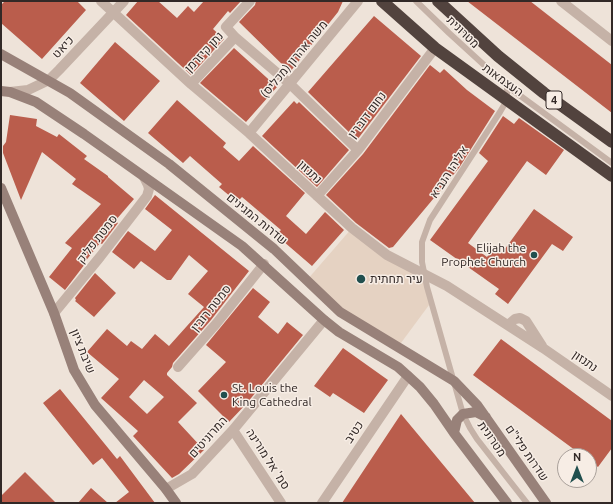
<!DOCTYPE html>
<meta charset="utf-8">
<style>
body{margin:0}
#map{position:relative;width:613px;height:504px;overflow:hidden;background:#eee3d9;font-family:Ubuntu,sans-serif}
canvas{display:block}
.frame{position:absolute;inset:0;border:2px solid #322927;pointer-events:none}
.north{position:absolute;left:557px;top:448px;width:40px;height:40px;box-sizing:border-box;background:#f7ede5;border:1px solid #a89f99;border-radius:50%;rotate:0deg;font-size:11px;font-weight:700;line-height:16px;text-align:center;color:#322927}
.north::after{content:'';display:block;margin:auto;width:14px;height:18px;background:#214f4e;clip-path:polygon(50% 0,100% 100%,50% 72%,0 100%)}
</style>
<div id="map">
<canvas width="613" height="504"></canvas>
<div class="frame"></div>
<div class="north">N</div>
</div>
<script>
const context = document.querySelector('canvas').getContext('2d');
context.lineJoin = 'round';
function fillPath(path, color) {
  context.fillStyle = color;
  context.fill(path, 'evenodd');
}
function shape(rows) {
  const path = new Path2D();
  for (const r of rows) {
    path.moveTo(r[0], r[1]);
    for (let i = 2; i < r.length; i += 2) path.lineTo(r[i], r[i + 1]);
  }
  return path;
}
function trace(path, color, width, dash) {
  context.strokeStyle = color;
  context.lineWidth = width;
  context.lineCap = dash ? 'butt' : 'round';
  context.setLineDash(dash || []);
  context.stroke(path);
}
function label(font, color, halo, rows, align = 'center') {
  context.font = font + ' Ubuntu,Heebo,sans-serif';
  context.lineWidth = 3;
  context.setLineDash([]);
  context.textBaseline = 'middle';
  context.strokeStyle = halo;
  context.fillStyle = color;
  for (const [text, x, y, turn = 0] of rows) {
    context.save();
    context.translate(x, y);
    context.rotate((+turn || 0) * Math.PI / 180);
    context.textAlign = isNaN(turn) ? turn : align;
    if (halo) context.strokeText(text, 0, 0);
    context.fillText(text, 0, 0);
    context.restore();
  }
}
const plaza = shape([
 [352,228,424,274,432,301,398,347,340,312,307,280]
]);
const building = shape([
 [5,1,77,1,86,10,42,59,1,23,1,5],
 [138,1,158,1,177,18,188,6,194,12,204,1,241,1,230,13,228,11,213,29,224,39,191,75,126,15],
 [256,1,343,1,338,12,290,72,239,22,255,5],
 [467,1,530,1,612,65,612,113],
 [374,16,421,56,357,140,308,92],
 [115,42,160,81,124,121,80,83],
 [234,48,277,87,246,122,200,83],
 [430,65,440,73,444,69,467,90,495,111,459,168,393,247,389,248,356,223,326,195,363,154],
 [177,100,226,143,223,147,239,161,253,146,305,193,286,216,306,234,325,212,344,230,312,266,276,235,281,230,242,197,237,202,219,187,222,184,190,156,183,163,148,133],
 [294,101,297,104,299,102,349,150,317,187,262,136],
 [10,115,37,119,36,126,57,137,59,134,87,156,84,159,108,176,108,177,134,199,115,221,118,223,102,244,100,243,84,263,85,264,65,290,49,277,72,248,65,243,101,204,72,184,76,179,42,152,21,200,3,153,3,146,6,142],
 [503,116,514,124,519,118,564,150,546,175,527,161,468,243,487,257,494,247,502,253,534,209,573,237,563,251,552,244,508,304,495,294,499,289,430,240,488,161,479,153],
 [155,195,249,271,211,320,173,363,172,367,167,373,167,375,197,403,178,422,204,450,179,474,172,478,133,436,138,431,101,398,119,379,87,352,107,329,127,346,131,341,142,349,155,334,169,346,204,307,188,294,208,271,189,255,171,280,167,280,141,261,134,269,112,252,128,231,155,251,172,230,145,209],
 [144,380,164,397,147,414,129,397],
 [95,273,116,293,94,317,75,301,76,300,75,298],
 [253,288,270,302,258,317,278,334,287,322,303,335,247,403,229,422,198,391,226,362,206,345],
 [501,339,612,421,612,448,598,467,589,460,589,456,583,456,473,375],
 [343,348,388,380,364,413,333,393,330,397,314,386],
 [60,389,117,459,120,456,155,503,115,503,129,492,102,458,93,465,43,403],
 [401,414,475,503,342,503],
 [25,472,56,503,1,503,1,496],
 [91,488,108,503,78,503]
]);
const lane = shape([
 [416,1,449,33,507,86,612,163],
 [507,86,507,100,500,112,430,220,422,242,422,262,427,287,463,414,470,428,477,439,527,503]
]);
const street = shape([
 [101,1,191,84,249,133,352,228,387,255,447,286,543,348,612,396],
 [250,1,226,27,235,37,290,84,358,150],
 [561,1,612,41],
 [191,84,235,37],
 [10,92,28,90,49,80,59,70,124,1],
 [249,133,358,1],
 [317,196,358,150,435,48],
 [54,313,100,257,147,196,149,189,148,185,144,177],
 [508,325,515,319,520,318,526,321,542,346],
 [178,367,216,324,264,264],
 [233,430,281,503],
 [166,489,192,474,233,430,324,320],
 [322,503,408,376]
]);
const secondary = shape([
 [1,54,70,93,169,164,274,249,340,312,454,381,477,405,546,503],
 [1,91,10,92,36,102,84,134,242,246,324,320,339,332,398,367,408,376,420,387,434,404,454,433,507,503],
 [1,188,54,313,74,370,95,405,166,489,176,503],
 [454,433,457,420,463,414,476,412,486,417]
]);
const highway = shape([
 [382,1,435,48,612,176],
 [438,1,498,56,544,93,612,142]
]);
const markers = [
 [534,255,4,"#214f4e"],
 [361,279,5,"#214f4e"],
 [224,395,4,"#214f4e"]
];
const shields = [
 [554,100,16]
];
const shieldNames = [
 ["4",554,100]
];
const streetNames = [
 ["מטרונית",463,32,44],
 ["כיאט",63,47,-47],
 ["נתן קיזרמן",204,52,-47],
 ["משה אהרון (מכליס)",294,59,-50],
 ["העצמאות",503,80,36],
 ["נחום דוברין",367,115,-53],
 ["נתנזון",310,172,43],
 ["אליהו הנביא",449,172,-57],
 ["שדרות המגינים",257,219,39],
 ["סמטת פליק",97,239,-52],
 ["סמטת רובין",211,308,-51],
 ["שיבת ציון",83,351,68],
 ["נתנזון",585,361,35],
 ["כטיב",354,432,-56],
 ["המרוניטים",208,437,-48],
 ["מטרונית",492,439,55],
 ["שדרות פלי\"ם",527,453,55],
 ["סמ' אל מורינה",268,459,57]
];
const poiNames = [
 ["Elijah the",526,248,"right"],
 ["Prophet Church",526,262,"right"],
 ["עיר תחתית",370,279],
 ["St. Louis the",232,388],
 ["King Cathedral",232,402]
];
fillPath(plaza, '#e5d2c2');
fillPath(building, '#ba5d4c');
trace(lane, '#c5b2a7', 6);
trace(street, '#c5b2a7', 10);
trace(secondary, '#988179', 10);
trace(highway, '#52433e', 12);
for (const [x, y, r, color] of markers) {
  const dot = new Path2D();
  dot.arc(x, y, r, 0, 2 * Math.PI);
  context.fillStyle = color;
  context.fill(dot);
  trace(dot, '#f7ede5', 1.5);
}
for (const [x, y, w] of shields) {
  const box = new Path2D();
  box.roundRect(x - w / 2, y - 9, w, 18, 3);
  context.fillStyle = '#f7ede5';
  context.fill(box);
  trace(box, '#322927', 1);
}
label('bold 11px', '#322927', null, shieldNames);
label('12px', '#322927', '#f7ede5', streetNames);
label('12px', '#322927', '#f7ede5', poiNames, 'left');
</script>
